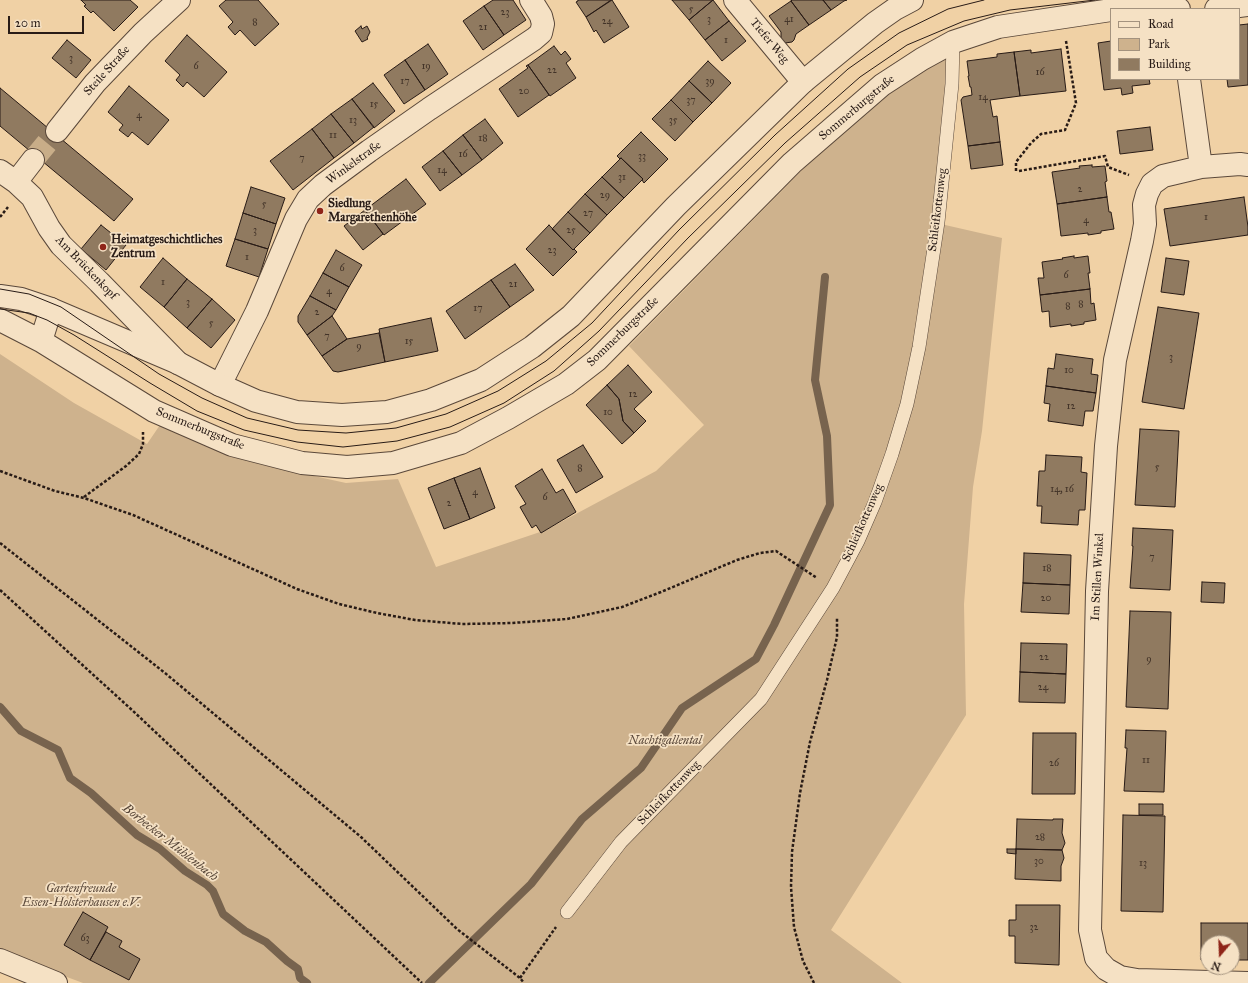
<!DOCTYPE html>
<meta charset="utf-8">
<style>
body{margin:0}
#map{position:relative;width:1248px;height:983px;overflow:hidden;background:#f0d1a5;font-family:"IM FELL Great Primer",serif}
canvas{display:block}
.legend{position:absolute;left:1110px;top:8px;width:130px;height:72px;box-sizing:border-box;background:#f5e1c4;border:1px solid #a3927e;margin:0;padding:5px 7px;list-style:none;font-size:12px;color:#281b16}
.legend li{display:flex;align-items:center;gap:8px;height:20px}
.legend b{width:20px;border:1px solid #a3927e}
.north{position:absolute;left:1200px;top:935px;width:40px;height:40px;box-sizing:border-box;background:#f5e1c4;border:1px solid #a3927e;border-radius:50%;rotate:199deg;font-size:11px;font-weight:700;line-height:16px;text-align:center;color:#281b16}
.north::after{content:'';display:block;margin:auto;width:14px;height:18px;background:#8f2418;clip-path:polygon(50% 0,100% 100%,50% 72%,0 100%)}
.scale{position:absolute;left:8px;top:16px;width:76px;height:18px;box-sizing:border-box;border:2px solid #281b16;border-top:0;padding-left:5px;font-size:12px;line-height:14px;white-space:nowrap;color:#281b16;-webkit-text-stroke:3px #f5e1c4;paint-order:stroke}
</style>
<div id="map">
<canvas width="1248" height="983"></canvas>
<ul class="legend">
<li><b style="height:5px;background:#f5e1c4"></b>Road</li>
<li><b style="height:11px;background:#ceb28d"></b>Park</li>
<li><b style="height:11px;background:#907a60"></b>Building</li>
</ul>
<div class="north">N</div>
<div class="scale">20 m</div>
</div>
<script>
const context = document.querySelector('canvas').getContext('2d');
context.lineJoin = 'round';
function fillPath(path, color) {
  context.fillStyle = color;
  context.fill(path, 'evenodd');
}
function shape(rows) {
  const path = new Path2D();
  for (const r of rows) {
    path.moveTo(r[0], r[1]);
    for (let i = 2; i < r.length; i += 2) path.lineTo(r[i], r[i + 1]);
  }
  return path;
}
function trace(path, color, width, dash) {
  context.strokeStyle = color;
  context.lineWidth = width;
  context.lineCap = dash ? 'butt' : 'round';
  context.setLineDash(dash || []);
  context.stroke(path);
}
function label(font, color, halo, rows, align = 'center') {
  context.font = font + ' "IM FELL Great Primer",serif';
  context.lineWidth = 3.5;
  context.setLineDash([]);
  context.textBaseline = 'middle';
  context.strokeStyle = halo;
  context.fillStyle = color;
  for (const [text, x, y, turn = 0] of rows) {
    context.save();
    context.translate(x, y);
    context.rotate((+turn || 0) * Math.PI / 180);
    context.textAlign = isNaN(turn) ? turn : align;
    if (halo) context.strokeText(text, 0, 0);
    context.fillText(text, 0, 0);
    context.restore();
  }
}
const green = shape([
 [950,50,932,222,1002,238,982,431,973,487,964,604,966,715,831,930,902,983,83,983,0,952,0,354,74,403,147,444,162,422,259,464,346,483,398,479,436,567,546,530,656,471,704,425,629,346,882,89]
]);
const stream = shape([
 [0,707,21,731,58,750,70,778,91,793,137,835,160,849,185,871,207,885,213,891,223,914,245,931,266,942,287,961,298,969,300,978,307,983],
 [429,983,531,884,582,819,641,768,682,708,756,659,774,625,830,505,827,436,815,380,825,277]
]);
const building = shape([
 [81,0,130,0,138,7,114,31,93,11,91,13,84,6,86,5,81,0],
 [226,0,258,0,279,24,255,46,240,30,235,35,228,27,233,22,219,6,226,0],
 [493,0,513,0,526,20,504,35,484,6,493,0],
 [578,0,611,0,586,17,576,2,578,1,578,0],
 [612,0,629,27,604,43,596,30,594,32,586,17,612,0],
 [672,0,713,0,689,20,672,0],
 [713,0,729,21,705,40,689,20,713,0],
 [792,0,823,0,831,10,809,25,791,1,792,0],
 [823,0,847,0,844,1,831,10,823,0],
 [791,1,809,25,796,34,794,40,792,42,785,43,781,38,781,32,769,16,791,1],
 [484,6,504,35,483,50,463,21,484,6],
 [729,21,746,41,722,61,705,40,729,21],
 [1248,24,1248,85,1228,87,1227,79,1239,79,1239,25,1248,24],
 [361,26,362,29,367,26,370,32,367,38,368,39,362,42,355,31,361,26],
 [187,35,227,72,204,97,187,82,183,87,176,80,180,75,165,61,187,35],
 [67,40,91,60,76,78,52,58,67,40],
 [1111,41,1111,79,1149,79,1150,84,1132,86,1133,93,1122,95,1121,88,1104,90,1098,43,1111,41],
 [428,44,448,74,425,90,405,60,428,44],
 [554,46,561,55,565,51,571,59,566,63,576,78,550,96,528,65,554,46],
 [1061,49,1066,91,1020,96,1014,52,1031,50,1031,53,1061,49],
 [1014,52,1020,96,990,100,993,117,997,116,1000,142,968,146,961,100,963,97,972,95,971,87,970,87,968,76,969,76,967,61,997,57,997,54,1014,52],
 [405,60,425,90,404,104,384,75,405,60],
 [708,61,731,83,712,103,689,81,708,61],
 [528,65,549,95,518,117,499,89,528,68,526,66,528,65],
 [689,81,712,103,693,122,671,100,689,81],
 [373,83,395,111,374,128,352,99,373,83],
 [129,86,169,120,148,145,132,132,128,137,119,130,123,125,108,112,129,86],
 [0,88,133,199,114,221,0,126,0,88],
 [352,99,374,127,354,143,331,114,352,99],
 [671,100,693,122,675,141,652,119,671,100],
 [331,114,354,143,334,158,312,129,331,114],
 [485,119,503,143,482,160,463,135,485,119],
 [1150,127,1153,150,1120,154,1117,131,1150,127],
 [312,129,334,158,293,190,270,161,312,129],
 [641,132,668,159,644,183,642,180,643,179,621,158,620,159,617,156,641,132],
 [463,135,482,160,462,175,443,151,463,135],
 [1000,142,1003,165,971,169,968,146,1000,142],
 [443,151,462,175,440,191,422,167,443,151],
 [621,158,643,179,624,198,602,177,621,158],
 [1092,165,1092,167,1105,166,1107,181,1105,182,1107,197,1057,204,1052,172,1080,168,1079,166,1092,165],
 [602,177,624,198,607,215,585,194,602,177],
 [406,179,426,204,384,235,365,210,406,179],
 [251,187,285,198,276,224,243,213,251,187],
 [585,194,607,215,590,233,568,212,585,194],
 [1107,197,1109,212,1111,212,1114,229,1101,231,1101,233,1088,235,1088,233,1061,236,1057,204,1107,197],
 [1244,197,1248,227,1248,235,1170,246,1164,209,1244,197],
 [365,210,383,234,363,250,344,226,365,210],
 [568,212,590,233,573,250,552,229,568,212],
 [243,213,276,224,268,249,235,239,243,213],
 [101,225,126,245,106,270,81,249,101,225],
 [549,225,573,250,574,249,577,252,553,276,526,249,549,225],
 [235,239,268,249,259,277,226,266,235,239],
 [336,250,362,265,349,287,323,273,336,250],
 [1074,256,1074,258,1088,256,1090,273,1088,273,1090,289,1040,295,1038,278,1044,278,1042,262,1063,259,1062,258,1074,256],
 [163,258,187,279,164,307,140,287,163,258],
 [1166,258,1189,261,1184,295,1161,292,1166,258],
 [515,264,534,290,510,307,491,280,515,264],
 [323,273,349,287,336,310,310,296,323,273],
 [187,279,212,299,187,328,164,307,187,279],
 [491,280,510,307,465,339,446,311,491,280],
 [1090,289,1091,304,1094,303,1096,320,1084,322,1084,324,1071,326,1071,324,1050,327,1049,311,1042,312,1040,295,1090,289],
 [310,296,336,310,332,316,307,335,298,322,298,316,310,296],
 [212,299,235,320,211,348,187,328,212,299],
 [1158,307,1199,313,1184,409,1142,402,1158,307],
 [332,316,347,339,322,356,307,335,332,316],
 [431,318,438,351,385,362,379,329,431,318],
 [379,333,385,362,338,372,333,371,322,356,347,339,379,333],
 [1056,354,1093,359,1091,374,1098,375,1096,393,1046,386,1048,368,1054,369,1056,354],
 [628,365,652,392,634,409,646,421,634,433,623,421,619,399,607,385,628,365],
 [607,385,619,399,623,421,634,433,622,444,586,405,607,385],
 [1046,386,1096,393,1093,411,1085,411,1083,426,1048,421,1050,404,1044,403,1046,386],
 [1140,429,1179,431,1175,507,1135,505,1140,429],
 [583,445,603,477,576,493,557,460,583,445],
 [1046,455,1082,457,1081,472,1087,473,1085,510,1079,510,1078,525,1041,523,1042,506,1037,506,1039,471,1045,471,1046,455],
 [480,468,495,508,470,519,454,478,480,468],
 [542,469,556,493,563,489,576,512,541,533,536,525,532,528,520,507,526,504,515,486,542,469],
 [454,478,470,519,444,529,428,488,454,478],
 [1133,528,1173,530,1170,590,1130,588,1133,546,1132,546,1133,528],
 [1024,553,1071,555,1070,585,1023,583,1024,553],
 [1202,582,1225,583,1224,603,1201,602,1202,582],
 [1023,583,1070,585,1069,614,1021,612,1023,583],
 [1130,611,1171,612,1168,709,1126,707,1130,611],
 [1021,643,1067,644,1066,674,1020,672,1021,643],
 [1020,672,1066,674,1065,703,1019,702,1020,672],
 [1126,730,1166,731,1164,792,1124,791,1127,748,1125,748,1126,730],
 [1033,733,1076,733,1075,794,1032,794,1033,733],
 [1139,804,1163,804,1163,815,1139,815,1139,804],
 [1123,815,1165,816,1163,912,1121,911,1123,815],
 [1017,819,1053,820,1053,819,1063,819,1062,833,1065,843,1062,850,1016,849,1017,819],
 [1007,849,1016,849,1016,854,1007,853,1007,849],
 [1016,849,1062,850,1064,858,1061,866,1061,881,1015,879,1016,849],
 [1016,905,1060,905,1059,965,1015,963,1015,936,1009,936,1009,920,1016,920,1016,905],
 [83,912,108,927,90,960,64,945,83,912],
 [1201,923,1248,923,1248,960,1232,960,1232,943,1208,943,1208,960,1201,960,1201,923],
 [106,932,122,941,119,947,140,959,129,980,90,960,106,932]
]);
const minorTunnel = shape([
 [33,160,57,131]
]);
const path = shape([
 [1016,171,1016,162,1031,143,1041,134,1065,130,1076,103,1066,41],
 [1019,171,1105,156,1108,167,1129,175],
 [0,217,8,207],
 [0,471,55,491,84,498,133,515,297,589,339,604,377,613,415,620,462,624,512,623,567,619,622,607,661,592,737,560,760,553,776,551,817,578],
 [84,497,126,466,139,454,143,444,143,432],
 [0,543,165,673,361,837,457,929,520,978,524,983],
 [0,590,132,710,422,983],
 [520,978,556,927],
 [814,983,803,961,794,927,791,887,792,852,800,793,810,742,827,680,837,637,837,618]
]);
const service = shape([
 [567,912,621,842,761,699,833,588,858,541,875,502,892,454,907,404,919,347,938,222,952,84,953,42]
]);
const minor = shape([
 [735,0,803,82],
 [1121,9,1146,6,1179,9],
 [1216,9,1248,5],
 [1189,79,1201,167],
 [57,131,95,83,143,33,179,0],
 [1248,165,1240,164,1201,167,1163,176,1152,184,1147,194,1144,205,1145,224,1142,241,1115,360,1106,446,1097,591,1090,930,1096,958,1106,969,1120,977,1137,980,1248,983],
 [0,171,16,182,32,197,49,228,61,245,99,282,178,363],
 [16,182,33,160],
 [0,320,41,341,154,411,232,445,302,463,347,467,393,463,461,443,508,418,566,384,597,360,792,163,882,85,922,59,953,42,998,27,1111,10],
 [41,341,51,309],
 [220,385,257,311,296,219,308,199,323,185,369,151,429,109,534,39,541,33,543,24,541,16,531,0],
 [0,960,56,983]
]);
const tertiary = shape([
 [0,296,21,299,51,309,178,363,220,385,256,401,297,412,342,415,387,412,431,400,481,380,532,347,571,316,676,206,803,82,875,23,895,9,912,0]
]);
const tram = shape([
 [0,289,29,294,61,307,159,374,202,398,247,418,298,430,346,433,396,428,446,414,498,391,546,361,592,323,679,230,775,135,848,69,899,33,948,9,984,0],
 [0,309,29,313,47,320,74,335,150,383,197,411,244,430,297,442,343,447,397,441,450,427,504,403,554,371,599,331,688,238,785,143,860,77,907,45,964,21,1010,10,1095,0]
]);
const markers = [
 [320,211,4,"#8f2418"],
 [103,247,4,"#8f2418"]
];
const numberNames = [
 ["5",691,10],
 ["23",505,13],
 ["3",709,20],
 ["41",789,20],
 ["24",607,22],
 ["8",255,23],
 ["21",483,28],
 ["1",726,41],
 ["3",71,59],
 ["6",196,67],
 ["19",426,67],
 ["22",552,71],
 ["16",1040,73],
 ["17",405,82],
 ["39",710,82],
 ["20",524,92],
 ["14",983,98],
 ["37",691,101],
 ["15",374,105],
 ["4",139,116],
 ["13",353,121],
 ["35",673,121],
 ["11",333,136],
 ["18",483,139],
 ["16",463,155],
 ["33",642,157],
 ["7",302,159],
 ["14",442,171],
 ["31",622,178],
 ["2",1080,190],
 ["29",605,196],
 ["5",264,205],
 ["27",588,214],
 ["1",1206,218],
 ["4",1086,221],
 ["3",255,231],
 ["25",571,231],
 ["23",552,251],
 ["1",247,258],
 ["6",342,269],
 ["6",1066,276],
 ["1",163,283],
 ["21",513,285],
 ["4",329,292],
 ["3",188,303],
 ["8",1081,305],
 ["8",1068,307],
 ["17",478,309],
 ["2",317,313],
 ["5",211,324],
 ["7",327,337],
 ["15",409,342],
 ["9",359,347],
 ["3",1171,358],
 ["10",1069,371],
 ["12",633,395],
 ["12",1071,407],
 ["10",608,413],
 ["5",1157,468],
 ["8",580,469],
 ["14, 16",1062,490],
 ["4",475,493],
 ["6",545,498],
 ["2",449,504],
 ["7",1152,558],
 ["18",1047,569],
 ["20",1046,599],
 ["22",1044,658],
 ["9",1149,660],
 ["24",1043,688],
 ["11",1146,761],
 ["26",1054,764],
 ["28",1040,838],
 ["30",1039,862],
 ["13",1143,864],
 ["32",1034,928],
 ["63",85,939]
];
const streetNames = [
 ["Tiefer Weg",769,41,51],
 ["Steile Straße",107,71,-48],
 ["Sommerburgstraße",857,108,-40],
 ["Winkelstraße",354,163,-36],
 ["Schleifkottenweg",938,210,-83],
 ["Am Brückenkopf",86,268,46],
 ["Sommerburgstraße",623,332,-44],
 ["Sommerburgstraße",200,429,22],
 ["Schleifkottenweg",863,523,-66],
 ["Im Stillen Winkel",1098,577,-87],
 ["Schleifkottenweg",669,793,-46]
];
const poiNames = [
 ["Siedlung",328,204],
 ["Margarethenhöhe",328,218],
 ["Heimatgeschichtliches",111,240],
 ["Zentrum",111,254]
];
const parkNames = [
 ["Nachtigallental",665,741],
 ["Gartenfreunde",81,889],
 ["Essen-Holsterhausen e.V.",81,903]
];
const waterNames = [
 ["Borbecker Mühlenbach",170,843,38]
];
fillPath(green, '#ceb28d');
trace(stream, '#77634e', 8);
fillPath(building, '#907a60');
trace(building, '#281b16', 1);
trace(minorTunnel, '#c8ad88', 22, [22, 11]);
trace(service, '#5a483a', 14);
trace(minor, '#5a483a', 24);
trace(tertiary, '#5a483a', 24);
trace(path, '#281b16', 2.5, [3, 2]);
trace(service, '#f5e1c4', 13);
trace(minor, '#f5e1c4', 22);
trace(tertiary, '#f5e1c4', 22);
trace(tram, '#281b16', 1);
for (const [x, y, r, color] of markers) {
  const dot = new Path2D();
  dot.arc(x, y, r, 0, 2 * Math.PI);
  context.fillStyle = color;
  context.fill(dot);
  trace(dot, '#f5e1c4', 1.5);
}
label('10px', '#423328', null, numberNames);
label('12px', '#281b16', '#f5e1c4', streetNames);
label('bold 12px', '#281b16', '#f5e1c4', poiNames, 'left');
label('italic 12px', '#5a483a', '#f5e1c4', parkNames);
label('italic 13px', '#564537', '#f5e1c4', waterNames);
</script>
